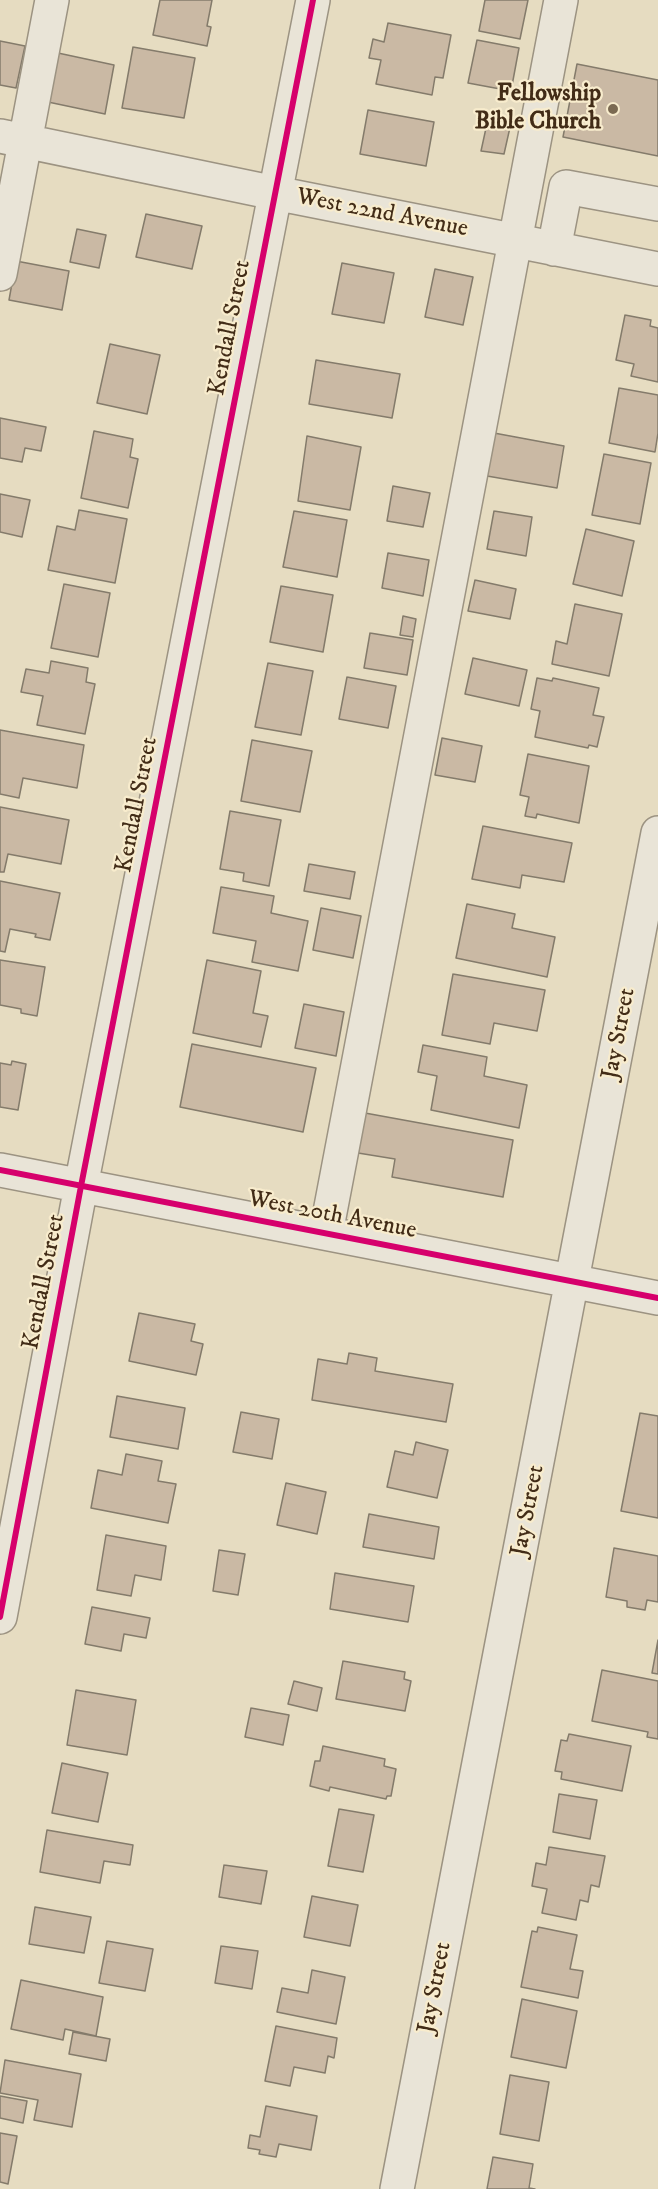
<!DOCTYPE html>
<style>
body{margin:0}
canvas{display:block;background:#e6dcc1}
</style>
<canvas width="658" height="2189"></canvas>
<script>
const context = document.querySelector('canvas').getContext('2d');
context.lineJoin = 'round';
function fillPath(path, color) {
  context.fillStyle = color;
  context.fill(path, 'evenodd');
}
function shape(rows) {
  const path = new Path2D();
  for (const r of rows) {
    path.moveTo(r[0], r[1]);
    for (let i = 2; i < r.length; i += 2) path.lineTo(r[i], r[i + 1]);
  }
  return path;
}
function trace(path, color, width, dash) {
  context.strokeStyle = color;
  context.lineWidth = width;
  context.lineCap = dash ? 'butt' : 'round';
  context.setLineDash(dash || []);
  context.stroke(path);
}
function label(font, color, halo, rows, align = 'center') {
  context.font = font + ' "IM FELL DW Pica",serif';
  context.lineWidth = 4.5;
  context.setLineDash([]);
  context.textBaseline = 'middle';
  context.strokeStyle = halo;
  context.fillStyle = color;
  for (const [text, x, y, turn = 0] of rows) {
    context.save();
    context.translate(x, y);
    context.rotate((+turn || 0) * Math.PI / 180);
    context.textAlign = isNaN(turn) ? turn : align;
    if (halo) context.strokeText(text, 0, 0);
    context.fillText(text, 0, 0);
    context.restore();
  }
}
const building = shape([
 [160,0,212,0,207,26,211,27,207,46,153,35,160,0],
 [485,0,528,0,520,39,479,31,485,0],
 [388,23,451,35,443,78,435,77,432,95,376,84,381,60,369,58,373,39,384,42,388,23],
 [477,40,519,48,511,91,468,83,477,40],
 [0,41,25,46,16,88,0,85,0,41],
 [133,47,195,58,184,118,122,108,133,47],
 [58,53,114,65,105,114,48,102,58,53],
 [577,64,658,80,658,156,563,137,577,64],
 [368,110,434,122,426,166,360,154,368,110],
 [488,119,511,123,504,154,481,151,488,119],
 [146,214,202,226,192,269,136,257,146,214],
 [77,229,106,235,99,268,70,262,77,229],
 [16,261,69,271,62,310,9,300,16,261],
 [342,263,394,273,384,323,332,314,342,263],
 [435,269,473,277,463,325,425,317,435,269],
 [625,315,651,320,650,326,658,328,658,382,631,376,634,364,616,360,625,315],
 [110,344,160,355,147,414,97,403,110,344],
 [316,360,400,374,392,418,309,404,316,360],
 [619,388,658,395,658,433,655,452,609,443,619,388],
 [0,418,46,427,41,451,25,448,22,462,0,458,0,418],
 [94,431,133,439,130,457,138,459,128,508,81,498,94,431],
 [494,433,564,446,557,488,487,476,494,433],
 [307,436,361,447,350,510,298,501,307,436],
 [604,454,651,463,640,524,592,515,604,454],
 [393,486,430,493,423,527,387,521,393,486],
 [0,494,30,500,22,537,0,532,0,494],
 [79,510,127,519,115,583,48,570,57,526,75,530,79,510],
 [294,511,347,520,337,577,283,567,294,511],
 [494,511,532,517,526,556,487,549,494,511],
 [586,529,634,541,622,596,573,584,586,529],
 [388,553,429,560,423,596,382,588,388,553],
 [475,580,516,589,510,619,468,611,475,580],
 [64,584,110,593,98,657,51,648,64,584],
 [281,586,333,595,323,652,270,642,281,586],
 [575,604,622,614,609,676,552,664,556,641,567,644,575,604],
 [403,616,416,619,413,637,400,635,403,616],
 [370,633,413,640,407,675,364,668,370,633],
 [473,658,527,670,519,706,465,694,473,658],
 [51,661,88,668,86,682,95,684,85,734,37,725,43,696,21,692,26,669,49,673,51,661],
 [268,663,313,671,301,735,255,727,268,663],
 [347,677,396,686,388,728,339,719,347,677],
 [537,678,552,681,553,678,599,688,593,715,604,717,597,747,589,745,588,748,535,737,540,711,531,709,537,678],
 [0,730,84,745,77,788,23,778,19,798,0,794,0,730],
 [442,738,482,746,475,782,435,775,442,738],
 [252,740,312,751,300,812,241,801,252,740],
 [528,754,589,766,579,823,537,814,536,818,525,816,529,797,520,795,528,754],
 [0,807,69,820,61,864,8,854,4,872,0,872,0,807],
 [230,811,281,820,269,886,243,881,244,873,220,869,230,811],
 [483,826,572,843,564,882,522,875,520,888,472,879,483,826],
 [309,864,355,872,350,899,304,891,309,864],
 [0,881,60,893,50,940,35,937,36,934,10,929,5,952,0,951,0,881],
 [221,887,274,896,271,913,308,921,298,971,252,962,256,941,213,933,221,887],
 [467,904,515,914,512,928,555,937,547,977,456,958,467,904],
 [321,908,361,916,353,958,313,950,321,908],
 [0,960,45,967,37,1016,21,1013,21,1009,0,1005,0,960],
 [207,960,261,971,253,1013,268,1016,261,1047,193,1033,207,960],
 [453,974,545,990,537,1031,494,1023,490,1044,442,1035,453,974],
 [304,1004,344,1012,336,1056,295,1048,304,1004],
 [192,1044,316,1068,303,1132,180,1107,192,1044],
 [423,1045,487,1057,484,1076,527,1085,519,1128,431,1110,437,1076,418,1072,423,1045],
 [12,1061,26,1064,18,1110,0,1107,0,1063,11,1065,12,1061],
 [365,1113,513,1140,503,1197,392,1177,395,1159,358,1153,365,1113],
 [139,1313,195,1324,191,1341,203,1344,196,1375,129,1361,139,1313],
 [349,1353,377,1358,375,1371,453,1384,446,1422,312,1400,318,1359,347,1364,349,1353],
 [117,1396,185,1408,178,1449,110,1437,117,1396],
 [241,1412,279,1419,272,1459,233,1452,241,1412],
 [640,1413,658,1416,658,1518,621,1511,640,1413],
 [416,1442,448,1450,437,1498,387,1487,395,1451,413,1455,416,1442],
 [126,1454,162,1461,158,1481,176,1484,168,1523,91,1508,98,1470,122,1475,126,1454],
 [286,1483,326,1492,317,1534,277,1525,286,1483],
 [369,1514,439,1527,434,1559,363,1547,369,1514],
 [106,1535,166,1546,161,1580,135,1575,131,1596,97,1590,106,1535],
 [614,1548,658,1556,658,1602,647,1600,645,1610,627,1607,627,1601,606,1597,614,1548],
 [219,1550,245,1554,238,1595,213,1591,219,1550],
 [335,1573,414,1586,408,1622,330,1609,335,1573],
 [92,1607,150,1618,146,1638,124,1634,121,1651,85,1644,92,1607],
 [658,1640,658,1674,652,1673,658,1640],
 [343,1661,405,1672,404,1679,411,1681,405,1711,336,1699,343,1661],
 [602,1670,658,1681,658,1739,647,1737,648,1732,592,1721,602,1670],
 [294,1681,322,1688,317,1711,288,1704,294,1681],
 [76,1690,136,1700,127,1755,67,1745,76,1690],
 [251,1708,289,1715,283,1745,245,1737,251,1708],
 [569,1734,631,1746,622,1791,561,1779,562,1772,555,1771,561,1740,567,1741,569,1734],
 [323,1746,385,1759,384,1766,396,1769,391,1796,387,1796,386,1799,330,1787,329,1791,310,1786,315,1761,320,1761,323,1746],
 [62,1763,108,1773,98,1822,52,1813,62,1763],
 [559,1794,597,1800,590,1839,553,1832,559,1794],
 [339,1809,374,1815,363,1872,328,1866,339,1809],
 [47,1830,133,1845,130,1865,104,1861,100,1883,40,1872,47,1830],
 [549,1847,605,1856,599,1887,591,1885,588,1902,580,1900,576,1920,542,1913,547,1889,532,1886,536,1863,546,1865,549,1847],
 [224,1865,267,1871,261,1904,219,1897,224,1865],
 [312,1896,358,1905,350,1946,304,1937,312,1896],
 [35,1907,91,1917,84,1953,29,1944,35,1907],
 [538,1927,577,1935,570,1969,583,1971,578,1998,521,1987,532,1931,537,1932,538,1927],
 [107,1941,153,1949,145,1991,99,1983,107,1941],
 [221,1946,258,1951,252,1989,215,1983,221,1946],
 [312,1970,345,1977,336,2024,277,2012,282,1988,308,1993,312,1970],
 [21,1980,103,1997,96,2036,65,2029,63,2040,11,2029,21,1980],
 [522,1999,577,2011,566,2068,511,2057,522,1999],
 [276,2026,337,2038,334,2058,328,2056,325,2073,294,2067,290,2086,265,2081,276,2026],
 [73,2032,110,2039,106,2061,69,2054,73,2032],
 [5,2060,81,2074,72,2127,34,2120,38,2100,0,2093,5,2060],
 [510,2075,549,2082,539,2141,500,2134,510,2075],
 [0,2096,27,2101,23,2123,0,2118,0,2096],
 [266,2106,317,2116,311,2150,279,2144,276,2157,259,2154,260,2150,248,2148,250,2135,260,2137,266,2106],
 [0,2133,17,2136,8,2184,0,2182,0,2133],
 [493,2157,533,2164,529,2188,535,2189,487,2189,493,2157]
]);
const minor = shape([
 [0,136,275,193,658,269],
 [554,249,566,187,658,204],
 [0,274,52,0],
 [0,1170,658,1298],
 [326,1233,561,0],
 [0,1617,81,1186,313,0],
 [397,2189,658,833]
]);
const cycleway = shape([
 [0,1170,658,1298],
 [0,1617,81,1186,313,0]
]);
const markers = [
 [613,109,6,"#7b6a52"]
];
const poiNames = [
 ["Fellowship",601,95],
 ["Bible Church",601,123]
];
const streetNames = [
 ["West 22nd Avenue",382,214,11],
 ["Kendall Street",231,328,-79],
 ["Kendall Street",138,805,-79],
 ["Jay Street",620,1034,-79],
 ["West 20th Avenue",332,1216,11],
 ["Kendall Street",45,1282,-79],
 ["Jay Street",529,1511,-79],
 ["Jay Street",436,1988,-79]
];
fillPath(building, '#cab9a4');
trace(building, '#847b6b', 1.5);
trace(minor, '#9c9382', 36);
trace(minor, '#e9e4d7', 33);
trace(cycleway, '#d6006c', 6);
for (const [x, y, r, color] of markers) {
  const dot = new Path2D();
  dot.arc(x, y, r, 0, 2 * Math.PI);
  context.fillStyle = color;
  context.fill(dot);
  trace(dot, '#f8eccd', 2);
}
label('bold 24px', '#422c17', '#f8eccd', poiNames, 'right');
label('24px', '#422c17', '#f8eccd', streetNames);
</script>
